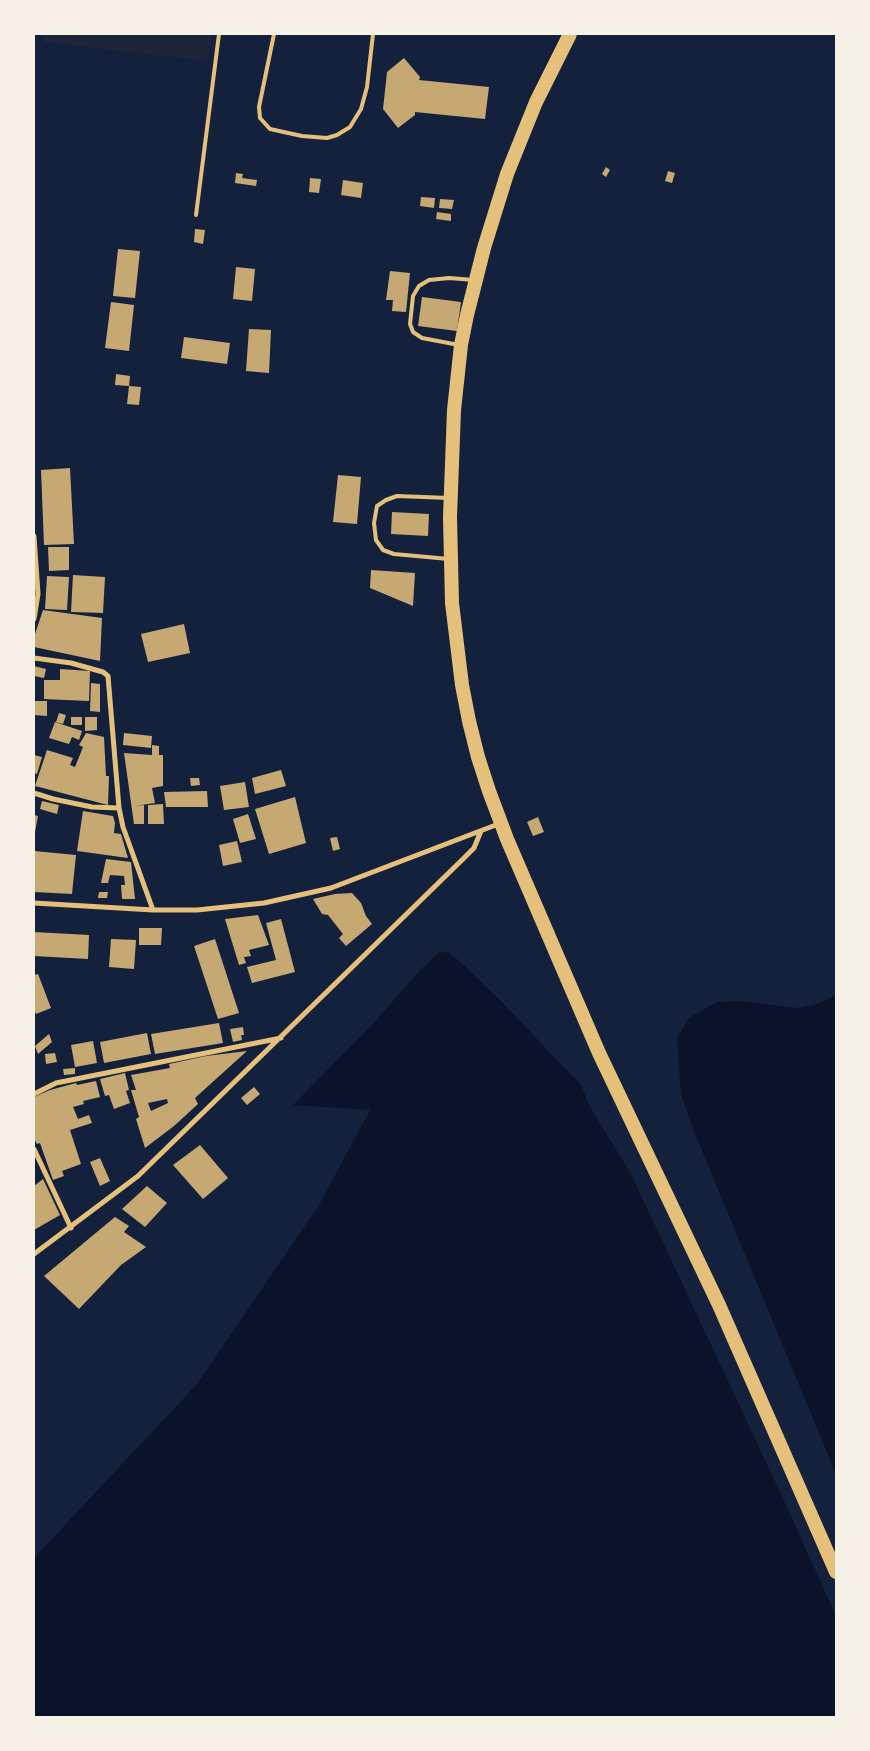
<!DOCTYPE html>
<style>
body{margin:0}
#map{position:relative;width:870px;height:1751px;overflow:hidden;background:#14213d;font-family:Barlow,sans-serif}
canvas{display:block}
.frame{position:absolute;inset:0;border:35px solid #f6f1e7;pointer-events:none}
</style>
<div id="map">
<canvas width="870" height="1751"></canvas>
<div class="frame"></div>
</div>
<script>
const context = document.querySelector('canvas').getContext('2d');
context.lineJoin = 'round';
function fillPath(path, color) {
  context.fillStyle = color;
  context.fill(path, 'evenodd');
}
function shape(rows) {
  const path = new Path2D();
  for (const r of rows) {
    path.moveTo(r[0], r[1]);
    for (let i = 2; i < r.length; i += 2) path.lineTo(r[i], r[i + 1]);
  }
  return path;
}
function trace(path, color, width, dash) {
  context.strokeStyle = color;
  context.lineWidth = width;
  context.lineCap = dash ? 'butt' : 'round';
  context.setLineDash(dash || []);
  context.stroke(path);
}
const green = shape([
 [43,34,211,34,207,61,43,42]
]);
const water = shape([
 [447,952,456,958,500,1000,581,1085,590,1107,630,1172,781,1494,836,1616,836,1717,34,1717,34,1558,197,1384,319,1205,370,1110,293,1105,373,1024,421,969,438,953],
 [836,995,836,1474,693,1129,681,1094,677,1038,689,1018,716,1002,742,1001,797,1008,817,1004]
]);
const building = shape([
 [404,58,420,77,419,80,489,87,485,119,415,112,415,115,398,128,383,109,387,72],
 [606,167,610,170,606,177,602,174],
 [668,171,675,173,672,183,665,181],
 [236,173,243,174,242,178,257,180,256,186,235,183],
 [310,178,321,179,319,193,309,192],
 [343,180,363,183,361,198,341,195],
 [421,197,435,198,434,208,420,206],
 [440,199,454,200,452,209,439,208],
 [437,212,451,214,451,221,436,219],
 [195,229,205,230,203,244,194,242],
 [118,249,140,251,135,298,113,296],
 [236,267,255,269,252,301,233,299],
 [390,271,410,273,406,312,392,311,393,300,386,300],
 [422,297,461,302,457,331,418,326],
 [111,302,134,305,129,351,105,348],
 [249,329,271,330,269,373,246,371],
 [184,337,230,343,227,364,181,358],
 [116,374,130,376,129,386,141,387,139,405,127,404,129,386,115,385],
 [70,468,74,544,44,545,41,470],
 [338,475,361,477,357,524,333,522],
 [392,512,429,514,428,536,391,534],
 [48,547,69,547,69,570,49,571],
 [371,570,415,573,413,606,370,588],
 [73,575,105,577,103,613,71,612],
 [47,576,69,577,67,610,45,609],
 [43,610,102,618,100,661,34,647,34,637],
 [184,624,190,653,148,662,141,634],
 [34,666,46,669,44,678,34,676],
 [60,669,90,671,89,701,44,699,44,680,60,680],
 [91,683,100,684,100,712,90,711],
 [34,701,47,701,47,716,34,715],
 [59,713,66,715,63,724,56,722],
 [71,717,82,717,82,725,71,725],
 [85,717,97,717,97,730,85,731],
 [55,722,82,731,79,740,72,737,69,744,49,738],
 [86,733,104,737,106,776,109,776,108,805,35,786,47,750,73,758,70,765,75,767,83,747,79,745],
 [124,733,152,736,151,748,123,745],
 [152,745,159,746,159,755,163,755,163,786,152,788,155,803,134,806,144,805,144,824,134,824,124,753,152,755],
 [34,755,42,757,37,774,34,773],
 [281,770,286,786,255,794,252,778],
 [190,778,199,778,200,785,191,786],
 [245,782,249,807,224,810,220,786],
 [207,791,208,807,166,807,164,792],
 [295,797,306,843,269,854,255,809],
 [42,801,59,805,57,814,40,809],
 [163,804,164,824,148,824,148,805],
 [83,811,113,816,115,823,114,833,121,834,128,858,77,851],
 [248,814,256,839,240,843,233,819],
 [34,815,38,816,35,832,34,832],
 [538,817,544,832,533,836,527,822],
 [337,837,340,849,333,851,330,838],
 [237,841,242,862,223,866,219,845],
 [34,851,76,855,72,894,34,892],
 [106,859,131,862,135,899,122,899,121,885,125,885,124,876,110,875,108,883,101,883],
 [99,892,108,892,107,898,98,898],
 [352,893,361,903,366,916,372,924,346,946,339,938,343,934,328,915,322,914,313,899,335,894],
 [258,915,269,945,249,950,251,956,244,957,246,963,239,965,225,919],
 [281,919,295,972,252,983,247,967,276,960,266,923],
 [139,928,162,928,161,945,139,945],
 [34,932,89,935,88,959,34,956],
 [111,939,136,940,134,969,109,967],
 [215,939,239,1013,218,1019,194,946],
 [38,974,51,1008,36,1014,34,1009,34,975],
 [219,1023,223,1043,155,1054,151,1034],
 [243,1027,244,1035,241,1035,242,1040,233,1042,230,1029],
 [147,1033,151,1054,104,1063,100,1042],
 [49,1034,52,1042,38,1054,35,1046],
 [93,1041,97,1063,75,1067,71,1045],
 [247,1051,195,1098,198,1104,174,1126,145,1148,136,1119,139,1117,131,1090,136,1090,131,1075,170,1068,169,1064,206,1056],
 [167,1099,168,1103,151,1111,148,1103],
 [55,1053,57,1062,46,1064,45,1054],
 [75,1068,75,1074,64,1075,63,1069],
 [125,1073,129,1090,126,1091,130,1103,114,1109,109,1095,105,1096,100,1079],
 [96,1081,100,1097,83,1101,84,1104,73,1107,78,1119,89,1115,92,1123,70,1130,81,1164,62,1171,64,1176,53,1180,40,1143,37,1144,34,1139,34,1097,50,1090,76,1083,77,1085],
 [254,1087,260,1094,247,1105,241,1098],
 [200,1145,228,1178,203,1199,173,1165],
 [100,1158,110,1181,100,1186,90,1162],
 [43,1179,60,1215,34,1230,34,1186],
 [147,1186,167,1203,145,1227,122,1209],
 [115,1217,129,1226,124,1232,146,1247,121,1265,79,1309,44,1276]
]);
const service = shape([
 [274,34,259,107,260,118,270,129,302,136,327,138,337,135,350,127,361,109,367,87,373,34],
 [196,215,219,34],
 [459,345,422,338,413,332,410,324,413,296,419,286,429,280,449,278,474,280],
 [449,498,397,496,386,500,377,506,374,523,376,540,383,550,394,554,449,559]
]);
const minor = shape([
 [34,536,38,594,34,619],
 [34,658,71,663,103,672,108,676,119,808,123,827,153,910],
 [34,793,53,799,92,807,119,808],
 [34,903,153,910,197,910,264,903,331,888,501,823],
 [34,1094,56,1083,281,1038],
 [34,1149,71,1228],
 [34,1254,138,1176,464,858,474,848,481,831]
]);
const trunk = shape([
 [570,34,536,102,507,174,484,248,467,315,461,345,454,410,450,517,452,603,462,685,469,721,478,757,489,791,507,839,599,1053,719,1305,836,1572]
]);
fillPath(green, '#1d2539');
fillPath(water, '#0b132b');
fillPath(building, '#c6a872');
trace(service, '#e5c07b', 4);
trace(minor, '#e5c07b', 5);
trace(trunk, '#e5c07b', 14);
</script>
